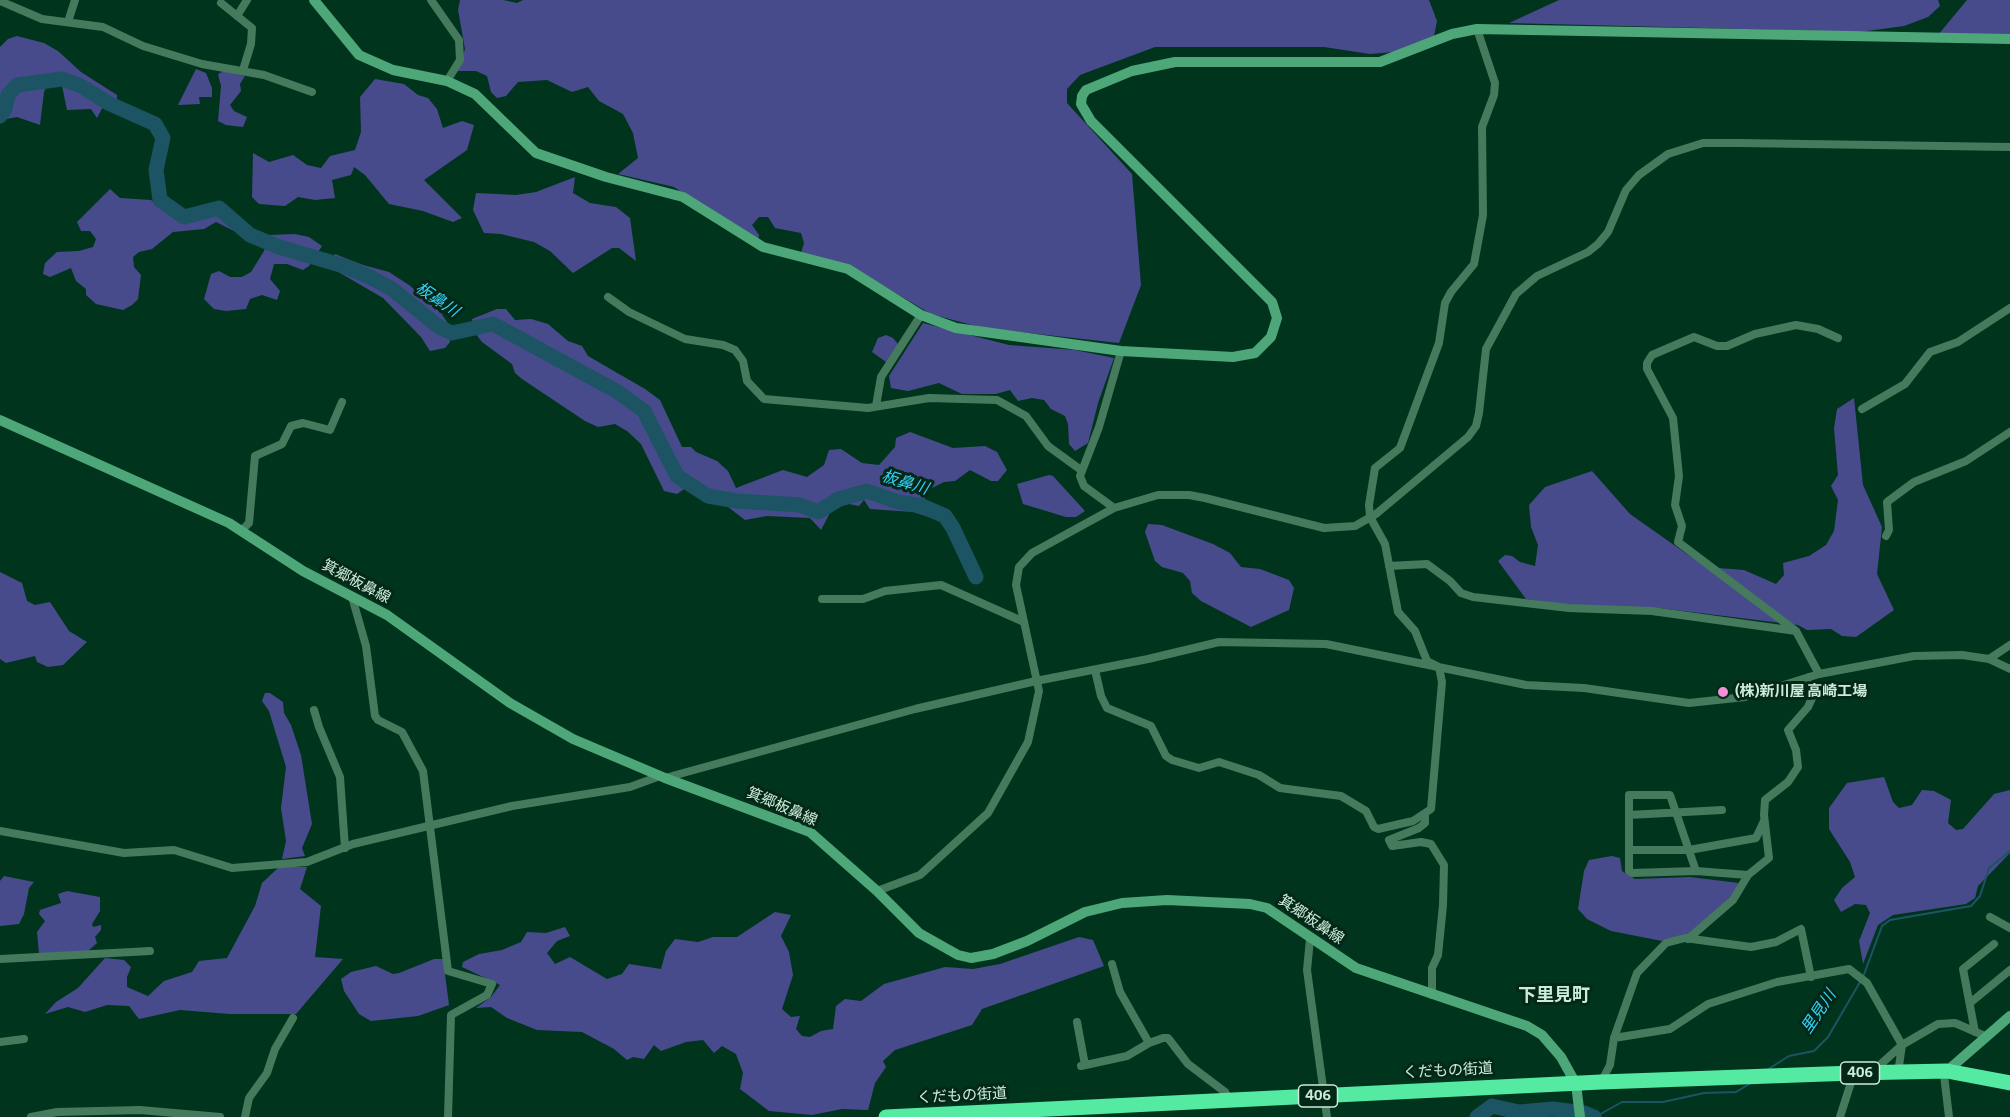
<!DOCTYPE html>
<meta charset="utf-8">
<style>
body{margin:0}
canvas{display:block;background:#00341d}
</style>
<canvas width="2010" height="1117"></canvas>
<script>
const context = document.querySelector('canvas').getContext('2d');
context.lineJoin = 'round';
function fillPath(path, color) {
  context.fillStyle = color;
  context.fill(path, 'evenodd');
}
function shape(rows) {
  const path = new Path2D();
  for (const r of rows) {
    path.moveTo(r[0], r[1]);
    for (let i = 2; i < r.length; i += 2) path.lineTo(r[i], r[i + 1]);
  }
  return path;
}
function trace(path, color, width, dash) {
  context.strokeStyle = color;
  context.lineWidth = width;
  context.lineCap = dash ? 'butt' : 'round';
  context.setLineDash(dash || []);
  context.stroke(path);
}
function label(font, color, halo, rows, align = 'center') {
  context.font = font + ' Bitter,"Noto Sans JP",serif';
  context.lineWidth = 6;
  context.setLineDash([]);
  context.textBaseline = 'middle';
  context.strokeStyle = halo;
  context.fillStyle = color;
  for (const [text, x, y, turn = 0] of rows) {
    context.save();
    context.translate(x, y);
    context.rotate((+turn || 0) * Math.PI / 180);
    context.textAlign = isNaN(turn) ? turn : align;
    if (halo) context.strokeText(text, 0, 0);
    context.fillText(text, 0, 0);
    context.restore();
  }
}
const forest = shape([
 [460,0,503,0,517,3,523,0,1429,0,1437,21,1434,36,1394,52,1370,54,1324,47,1155,47,1080,75,1067,89,1067,103,1132,174,1141,285,1119,343,983,328,931,314,860,272,801,253,804,243,801,233,775,228,768,217,759,217,752,225,759,235,758,242,674,187,618,174,638,158,633,133,623,114,599,101,588,87,572,92,547,80,518,82,506,96,497,98,491,92,487,76,476,71,458,71,465,49,458,10],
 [1559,0,1938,0,1940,6,1928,17,1904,26,1859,32,1509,23],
 [1967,0,2010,0,2010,38,1938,35],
 [17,36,44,43,58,51,81,72,117,95,117,102,107,99,97,118,91,109,67,110,60,76,51,77,44,92,40,125,17,117,6,119,0,112,0,47,8,39],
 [196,69,206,73,212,88,212,97,199,97,200,104,178,105],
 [224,71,245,76,240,84,241,91,230,105,234,111,247,117,243,127,226,125,218,121,221,86,218,74],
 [375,79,404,84,418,95,428,98,437,109,443,128,462,121,474,125,467,150,424,180,462,218,453,222,423,211,389,204,365,175,354,167,351,175,332,180,335,198,315,200,298,197,285,206,259,204,252,197,253,153,269,162,293,155,307,165,321,168,330,156,355,150,361,132,360,97],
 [575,177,573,193,590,203,616,207,630,218,636,261,619,248,612,248,573,273,550,251,534,242,501,234,484,233,473,210,476,193,516,195,536,192],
 [110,189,120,198,151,200,180,222,216,213,227,216,257,235,254,241,216,222,204,229,173,232,152,249,139,252,133,257,134,267,141,275,138,299,132,305,123,310,96,304,86,295,86,289,76,281,71,268,50,277,43,274,45,263,57,252,79,251,93,247,96,239,90,231,81,231,77,222],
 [295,234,309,237,322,246,309,266,303,270,287,264,274,264,270,279,280,291,277,300,262,295,250,299,246,309,226,311,214,309,204,299,211,274,219,271,230,277,242,277,251,272,264,251,269,235],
 [335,254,363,265,389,272,409,285,441,313,451,328,450,342,445,348,430,351,421,337,383,298,328,266],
 [497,309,506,309,515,320,531,319,548,324,568,341,582,346,588,356,645,389,660,400,682,447,691,447,696,452,717,461,728,471,736,488,783,470,807,477,824,465,829,450,841,449,862,463,879,465,895,447,896,438,910,432,953,448,985,446,997,452,1007,470,998,481,991,481,970,470,955,481,944,482,928,490,923,503,945,512,951,534,941,521,913,512,870,509,864,500,859,506,849,504,832,509,821,530,810,518,767,516,745,520,728,507,723,494,693,483,677,494,664,491,641,444,627,431,615,424,598,427,585,421,522,379,515,373,512,364,482,342,475,333,472,319],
 [923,323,1009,345,1075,350,1114,358,1098,403,1088,443,1075,451,1069,444,1068,424,1065,416,1051,409,1044,400,1032,398,1018,401,1010,390,996,394,962,394,939,383,908,391,891,388,889,376],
 [886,335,893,338,898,344,886,362,872,352,878,338],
 [1854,398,1863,485,1882,527,1877,574,1894,610,1856,637,1842,636,1831,629,1807,630,1798,625,1659,608,1584,607,1526,599,1498,561,1505,555,1512,556,1520,562,1535,566,1538,545,1531,527,1529,505,1545,487,1592,471,1630,514,1691,557,1718,568,1744,570,1776,584,1784,575,1783,563,1809,556,1826,545,1834,531,1838,500,1831,486,1838,475,1834,428,1837,409],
 [1049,475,1053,476,1085,511,1076,517,1066,517,1023,504,1017,484],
 [1148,524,1162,525,1213,544,1230,553,1241,567,1260,569,1289,580,1294,588,1289,610,1251,627,1201,601,1192,593,1190,581,1183,573,1162,567,1155,561,1145,532],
 [0,572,22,583,27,601,35,605,50,602,69,631,87,642,63,665,48,667,37,662,35,656,6,663,0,659],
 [265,693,270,693,283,702,284,713,291,725,301,755,312,824,302,848,305,856,282,859,286,841,281,808,286,767,269,711,262,701],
 [1884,777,1893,802,1899,808,1912,805,1922,790,1934,791,1951,800,1948,823,1956,830,1963,829,1994,794,2010,790,2010,853,1978,886,1975,898,1966,904,1893,915,1878,925,1863,964,1859,941,1870,913,1866,905,1855,904,1841,912,1834,900,1842,888,1855,877,1850,862,1829,829,1829,808,1847,783],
 [1612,856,1620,858,1622,871,1635,879,1690,877,1739,883,1730,900,1688,935,1662,941,1611,931,1587,919,1578,909,1584,871,1589,860],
 [279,867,307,867,300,889,321,906,315,957,343,959,296,1014,230,1014,180,1010,139,1019,129,1006,107,1005,85,1012,68,1007,45,1014,56,1002,78,988,105,958,124,960,131,967,127,977,127,987,148,996,164,981,192,972,199,961,227,958,255,906,262,883],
 [4,876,34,882,29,888,24,914,19,924,0,926,0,881],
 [67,891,100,897,100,911,92,924,93,927,101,925,101,930,95,937,97,943,88,951,39,954,37,932,45,921,39,914,40,910,61,903,58,894],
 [775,912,791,915,781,936,789,952,793,975,782,1009,791,1017,800,1016,796,1029,802,1036,810,1037,821,1031,833,1029,836,1006,845,999,861,1001,884,984,945,967,973,969,1000,964,1079,937,1093,940,1104,966,982,1009,972,1025,895,1050,883,1061,886,1067,875,1083,868,1110,842,1109,812,1115,769,1111,740,1089,743,1073,736,1054,722,1046,714,1053,703,1040,686,1042,661,1051,654,1045,644,1059,633,1057,627,1060,614,1049,582,1032,537,1030,507,1018,491,1007,476,1008,491,997,500,985,462,967,463,962,479,954,502,950,521,942,527,932,546,933,565,927,570,936,557,941,547,953,555,964,570,957,607,979,622,974,629,964,661,969,666,951,675,939,698,942,713,937,737,937],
 [434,959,443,959,449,1005,418,1016,371,1021,359,1014,344,991,341,979,351,972,376,966,393,974,399,973]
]);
const stream = shape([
 [1863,977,1882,926,1890,920,1971,906,1980,896,1989,868,2010,851],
 [1767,1070,1789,1056,1814,1051,1828,1037,1860,982],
 [1595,1117,1622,1102,1663,1102,1704,1093,1736,1092,1751,1083]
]);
const river = shape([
 [0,116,5,109,8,95,17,85,62,79,81,86,108,103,155,124,163,138,156,170,160,200,184,217,219,208,250,235,279,247,344,266,370,277,392,289,439,327,452,333,493,324,618,392,644,411,677,476,708,496,737,501,800,505,818,512,839,499,867,491,898,502,922,506,945,516,953,528,976,577],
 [1477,1117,1492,1106,1519,1112,1553,1109,1584,1113,1594,1117]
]);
const street = shape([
 [431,0,459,40,460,60,447,81],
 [0,1,42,19,103,27,143,46,202,64,264,75,312,92],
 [221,3,252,28,251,44,243,70],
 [237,16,247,0],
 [68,22,75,0],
 [608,297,629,312,685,339,723,345,735,350,743,361,747,381,764,399,868,408,929,398,997,400,1026,416,1048,446,1081,470],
 [876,406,881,377,921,315],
 [1862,409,1905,384,1930,352,1958,342,2010,308],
 [1114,508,1084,486,1080,476,1099,427,1121,351],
 [242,530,249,523,255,456,282,444,291,426,303,423,330,430,342,402],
 [1886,536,1889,530,1887,502,1914,482,1966,461,2010,432],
 [1389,566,1427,564,1450,581,1461,593,1473,597,1569,608,1652,611,1796,631,1819,674],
 [352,597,366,646,375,716,378,720,402,732,423,771,448,971,492,984,487,995,451,1015,448,1117],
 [822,599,863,599,885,591,941,585,1024,622],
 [1796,631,1678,542,1682,526,1675,505,1679,476,1673,418,1647,369,1647,363,1652,355,1694,337,1717,346,1727,346,1755,334,1796,325,1818,329,1838,338],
 [1989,659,2010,645],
 [1095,670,1101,696,1107,708,1151,726,1166,756,1172,760,1199,768,1219,762,1259,775,1280,788,1341,796,1366,811,1374,827,1378,829,1413,821,1431,809,1442,682,1439,667,1427,661,1415,631,1398,612,1385,544,1370,517,1369,505,1375,468,1400,448,1439,343,1445,303,1451,292,1474,264,1483,215,1482,127,1494,95,1495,83,1477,29],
 [314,710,319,727,340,777,345,848],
 [665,778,915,709,1036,681,1148,659,1219,642,1326,644,1526,685,1584,688,1689,703,1745,697,1819,674,1914,656,1962,655,1989,659,2010,669],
 [1425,815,1425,823,1419,828,1389,840,1392,846,1421,842,1431,844,1444,865,1443,905,1438,955,1432,968,1432,995],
 [1629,815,1722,810],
 [0,831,124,853,174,850,232,868,307,862,353,844,512,806,630,787,660,776],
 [1629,850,1689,850,1756,838,1764,821],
 [1696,871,1670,795,1629,795,1629,871,1632,873,1696,871,1748,875],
 [877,891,920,875,988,813,1028,742,1039,691,1016,585,1019,567,1032,553,1114,508,1158,495,1189,495,1205,498,1324,528,1355,526,1376,514,1468,437,1476,426,1479,413,1486,349,1516,294,1537,276,1588,252,1598,244,1608,232,1626,190,1639,175,1668,154,1703,143,1739,143,2010,147],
 [1990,917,2010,928],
 [1310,939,1307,970,1327,1117],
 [1688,939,1733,900,1748,875,1769,858,1764,815,1765,800,1788,782,1798,767,1796,750,1788,730,1808,707,1813,696,1809,677],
 [0,959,150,951],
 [1112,964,1120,992,1149,1043,1163,1038,1168,1038,1188,1064,1225,1092,1230,1101],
 [1970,1003,2010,970],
 [1077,1022,1085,1065],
 [1975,1032,1963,969,1994,944],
 [1614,1038,1670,1029,1708,1004,1777,982,1849,969,1867,983,1902,1045,1898,1073],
 [0,1042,24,1039],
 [1081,1066,1127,1056,1149,1043],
 [1947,1071,1944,1075,1949,1117],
 [1871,1073,1902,1045,1938,1024,1955,1023,1985,1036],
 [1601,1082,1610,1065,1614,1038,1637,973,1666,943,1685,938,1751,947,1776,942,1801,929,1811,977],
 [31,1117,57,1112,140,1110,220,1117],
 [245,1117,249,1098,267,1073,275,1049,293,1018],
 [1840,1117,1854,1073]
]);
const secondary = shape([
 [314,0,359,55,393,70,447,81,475,94,536,153,606,177,683,197,763,247,848,269,921,315,956,328,1121,351,1233,357,1255,353,1271,337,1277,318,1272,302,1091,121,1081,104,1082,96,1086,90,1132,71,1175,62,1380,62,1452,34,1477,29,2010,39],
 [0,420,229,523,303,571,387,615,510,703,573,739,665,778,810,832,877,891,919,933,958,955,971,958,993,954,1027,941,1085,912,1122,903,1167,900,1250,904,1267,908,1356,968,1527,1026,1542,1035,1561,1057,1576,1084,1580,1117],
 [1947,1071,2010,1016]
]);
const highway = shape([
 [886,1117,1601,1082,1854,1073,1947,1071,2010,1083]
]);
const markers = [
 [1723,692,6,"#f391d6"]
];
const shields = [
 [1860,1073,39],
 [1318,1096,39]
];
const shieldNames = [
 ["406",1860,1073],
 ["406",1318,1096]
];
const streetNames = [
 ["箕郷板鼻線",356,582,28],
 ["箕郷板鼻線",782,807,23],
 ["箕郷板鼻線",1311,920,34],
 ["くだもの街道",1448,1071,-3],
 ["くだもの街道",962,1096,-3]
];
const poiNames = [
 ["(株)新川屋 高崎工場",1735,692]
];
const waterNames = [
 ["板鼻川",437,300,34],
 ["板鼻川",905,483,17],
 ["里見川",1819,1012,-56]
];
const quarterNames = [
 ["下里見町",1554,996]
];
fillPath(forest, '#474b8b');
trace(stream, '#1c5463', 2);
trace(river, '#1c5463', 15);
trace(street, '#457a5d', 8);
trace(secondary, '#4ea779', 10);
trace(highway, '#54eaa2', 15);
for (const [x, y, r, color] of markers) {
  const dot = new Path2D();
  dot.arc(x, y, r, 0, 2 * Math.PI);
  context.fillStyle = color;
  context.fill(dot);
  trace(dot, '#042817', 2);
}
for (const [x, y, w] of shields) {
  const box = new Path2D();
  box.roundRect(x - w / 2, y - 11, w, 22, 4.5);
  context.fillStyle = '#042817';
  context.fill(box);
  trace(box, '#ccecd8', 1.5);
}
label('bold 14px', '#ccecd8', null, shieldNames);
label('15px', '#ccecd8', '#042817', streetNames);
label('bold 15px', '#ccecd8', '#042817', poiNames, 'left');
label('italic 16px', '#35d2f8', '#042817', waterNames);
label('bold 18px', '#ccecd8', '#042817', quarterNames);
</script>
